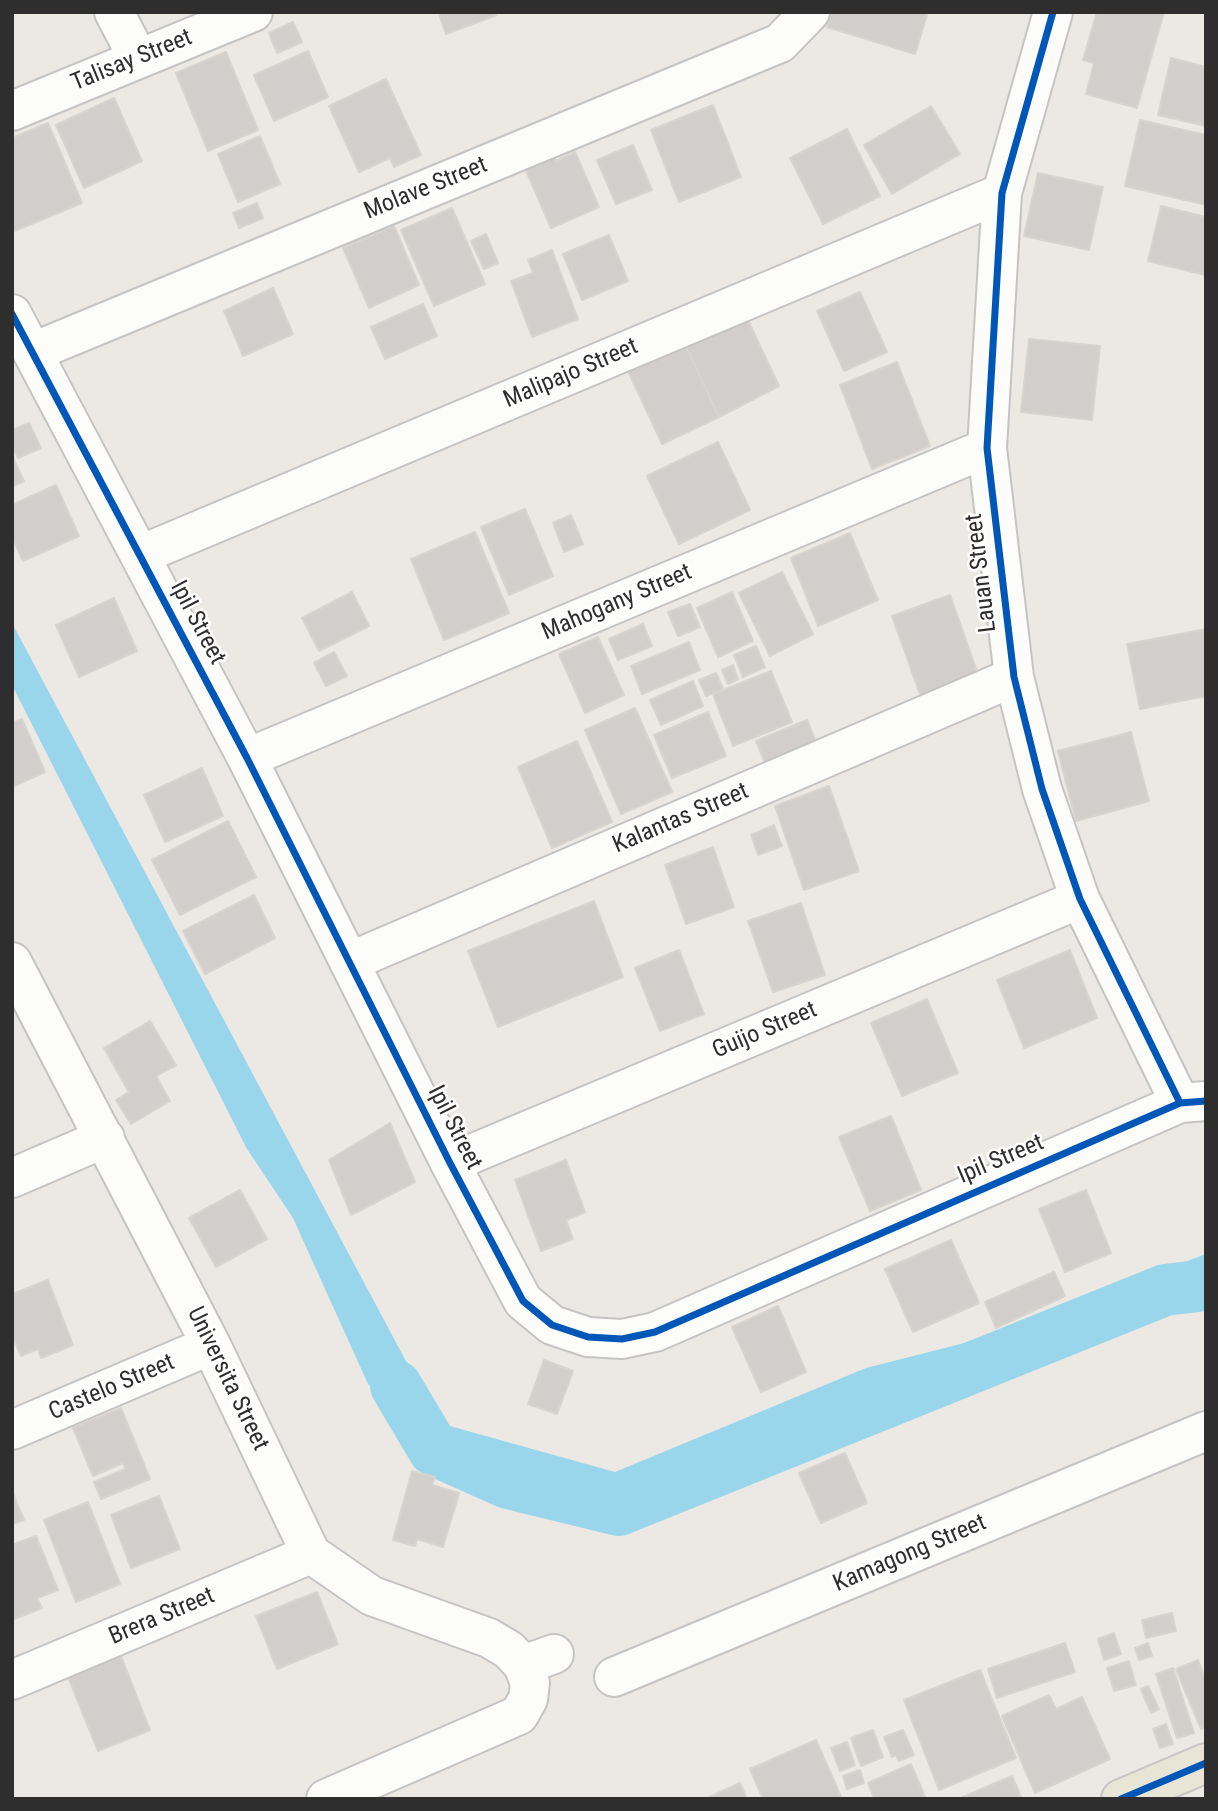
<!DOCTYPE html>
<style>
body{margin:0}
#map{position:relative;width:1218px;height:1811px;overflow:hidden;background:#ece8e4;font-family:"Roboto Condensed",sans-serif}
canvas{display:block}
.frame{position:absolute;inset:0;border:14px solid #2e2e2e;pointer-events:none}
</style>
<div id="map">
<canvas width="1218" height="1811"></canvas>
<div class="frame"></div>
</div>
<script>
const context = document.querySelector('canvas').getContext('2d');
context.lineJoin = 'round';
function fillPath(path, color) {
  context.fillStyle = color;
  context.fill(path, 'evenodd');
}
function shape(rows) {
  const path = new Path2D();
  for (const r of rows) {
    path.moveTo(r[0], r[1]);
    for (let i = 2; i < r.length; i += 2) path.lineTo(r[i], r[i + 1]);
  }
  return path;
}
function trace(path, color, width, dash) {
  context.strokeStyle = color;
  context.lineWidth = width;
  context.lineCap = dash ? 'butt' : 'round';
  context.setLineDash(dash || []);
  context.stroke(path);
}
function label(font, color, halo, rows, align = 'center') {
  context.font = font + ' "Roboto Condensed",sans-serif';
  context.lineWidth = 5;
  context.setLineDash([]);
  context.textBaseline = 'middle';
  context.strokeStyle = halo;
  context.fillStyle = color;
  for (const [text, x, y, turn = 0] of rows) {
    context.save();
    context.translate(x, y);
    context.rotate((+turn || 0) * Math.PI / 180);
    context.textAlign = isNaN(turn) ? turn : align;
    if (halo) context.strokeText(text, 0, 0);
    context.fillText(text, 0, 0);
    context.restore();
  }
}
const water = shape([
 [12,623,439,1423,615,1472,866,1368,984,1338,1206,1254,1206,1286,1150,1290,639,1507,567,1509,424,1443,368,1384,293,1218,247,1149,12,685]
]);
const river = shape([
 [396,1386,434,1450,508,1483,619,1510,1165,1290,1206,1285]
]);
const building = shape([
 [438,12,496,12,497,15,446,34,438,12],
 [832,12,928,12,915,54,827,27,832,12],
 [1097,12,1164,12,1137,108,1086,94,1094,63,1083,60,1097,12],
 [293,22,302,42,277,53,269,33,293,22],
 [308,51,328,97,274,121,254,75,308,51],
 [226,52,258,130,208,151,176,73,226,52],
 [1171,58,1206,67,1206,126,1158,115,1171,58],
 [386,79,421,155,394,167,390,158,359,172,329,106,386,79],
 [114,98,142,161,84,188,56,125,114,98],
 [713,105,741,177,679,202,651,130,713,105],
 [931,106,960,154,892,194,864,145,931,106],
 [1140,120,1206,135,1206,205,1125,186,1140,120],
 [48,123,82,203,12,232,12,138,48,123],
 [847,129,880,196,823,224,790,158,847,129],
 [260,136,280,184,238,202,218,154,260,136],
 [633,145,652,190,616,204,597,160,633,145],
 [575,152,599,207,551,228,524,166,553,153,556,161,575,152],
 [1038,173,1103,187,1089,250,1024,236,1038,173],
 [257,203,263,218,239,228,233,213,257,203],
 [1161,206,1206,217,1205,275,1148,261,1161,206],
 [452,208,485,284,434,306,401,230,452,208],
 [394,226,419,285,369,308,343,248,394,226],
 [486,234,498,263,484,269,471,241,486,234],
 [609,235,628,281,582,300,563,254,609,235],
 [552,250,578,319,532,337,511,281,533,273,528,260,552,250],
 [273,288,293,334,243,356,224,311,273,288],
 [860,292,887,352,844,371,817,311,860,292],
 [423,304,437,336,385,359,371,327,423,304],
 [745,314,779,386,719,417,685,344,745,314],
 [1029,339,1100,346,1092,420,1021,412,1029,339],
 [685,344,719,417,662,444,628,371,685,344],
 [897,362,930,446,872,469,840,385,897,362],
 [29,423,41,448,18,458,12,445,12,430,29,423],
 [718,442,750,510,679,544,647,476,718,442],
 [12,456,24,481,12,487,12,456],
 [56,485,79,536,23,561,12,537,12,505,56,485],
 [525,509,553,576,509,595,481,527,525,509],
 [571,515,583,544,564,552,553,523,571,515],
 [475,532,509,613,444,640,411,559,475,532],
 [850,533,878,600,818,626,791,558,850,533],
 [782,572,813,634,770,656,739,593,782,572],
 [352,592,369,626,319,651,302,618,352,592],
 [732,592,753,641,718,657,697,608,732,592],
 [950,595,979,677,921,697,892,616,950,595],
 [114,598,137,651,79,677,56,625,114,598],
 [690,604,700,627,678,636,668,612,690,604],
 [643,624,652,646,618,660,609,639,643,624],
 [1206,629,1206,696,1140,709,1127,644,1206,629],
 [598,637,624,695,585,713,559,654,598,637],
 [689,642,700,670,642,694,631,666,689,642],
 [756,646,765,667,743,677,734,655,756,646],
 [334,652,347,676,326,686,314,663,334,652],
 [733,665,738,679,728,684,722,670,733,665],
 [771,671,792,722,733,746,713,694,771,671],
 [716,673,723,689,706,696,699,680,716,673],
 [693,681,703,706,661,725,650,700,693,681],
 [635,708,672,792,621,814,585,730,635,708],
 [708,712,726,756,672,778,654,735,708,712],
 [22,719,45,772,12,787,12,723,22,719],
 [807,720,818,747,767,768,756,741,807,720],
 [1131,732,1149,801,1076,821,1058,751,1131,732],
 [577,741,612,822,552,848,518,767,577,741],
 [202,768,223,816,165,842,144,795,202,768],
 [829,786,859,871,804,890,775,806,829,786],
 [228,821,256,877,180,915,152,860,228,821],
 [774,825,782,846,758,855,751,835,774,825],
 [713,847,734,907,686,924,665,865,713,847],
 [254,895,275,938,205,974,183,931,254,895],
 [594,901,623,977,498,1027,468,951,594,901],
 [801,903,825,975,773,992,748,921,801,903],
 [679,950,704,1014,660,1031,635,968,679,950],
 [1070,950,1097,1018,1024,1048,997,980,1070,950],
 [927,999,958,1073,902,1096,871,1023,927,999],
 [150,1021,176,1065,156,1076,170,1101,131,1124,116,1100,129,1092,104,1048,150,1021],
 [891,1116,921,1190,870,1211,839,1137,891,1116],
 [390,1123,415,1182,351,1215,329,1160,390,1123],
 [566,1160,585,1212,566,1220,573,1239,541,1251,515,1180,566,1160],
 [240,1190,267,1239,216,1267,189,1218,240,1190],
 [1086,1190,1111,1253,1065,1272,1039,1209,1086,1190],
 [951,1240,979,1303,913,1332,885,1269,951,1240],
 [1054,1272,1065,1296,996,1328,985,1302,1054,1272],
 [48,1280,73,1345,41,1358,38,1349,21,1356,12,1334,12,1294,48,1280],
 [778,1306,806,1372,761,1392,732,1327,778,1306],
 [544,1360,573,1371,557,1414,528,1404,544,1360],
 [121,1408,150,1479,101,1499,94,1482,125,1469,123,1463,93,1476,73,1428,121,1408],
 [845,1453,867,1503,821,1523,799,1473,845,1453],
 [412,1471,435,1477,432,1485,459,1493,443,1547,417,1539,415,1546,393,1540,412,1471],
 [12,1491,24,1520,12,1524,12,1491],
 [159,1496,180,1549,131,1568,111,1515,159,1496],
 [88,1502,120,1584,76,1602,44,1520,88,1502],
 [36,1536,58,1590,37,1598,42,1608,12,1620,12,1545,36,1536],
 [317,1592,338,1644,277,1669,256,1616,317,1592],
 [1172,1613,1176,1631,1146,1638,1142,1620,1172,1613],
 [1114,1633,1121,1654,1104,1660,1098,1639,1114,1633],
 [1065,1643,1075,1672,997,1698,988,1669,1065,1643],
 [1148,1643,1152,1656,1139,1660,1135,1648,1148,1643],
 [121,1656,150,1730,98,1751,68,1677,121,1656],
 [1198,1660,1206,1681,1206,1727,1201,1729,1176,1669,1198,1660],
 [1129,1661,1136,1685,1114,1691,1107,1668,1129,1661],
 [1173,1668,1194,1733,1177,1738,1156,1674,1173,1668],
 [980,1670,1016,1758,939,1790,904,1700,980,1670],
 [1148,1686,1159,1709,1151,1713,1141,1689,1148,1686],
 [1049,1695,1056,1709,1082,1697,1110,1759,1035,1793,1002,1716,1049,1695],
 [1166,1724,1173,1744,1160,1748,1153,1729,1166,1724],
 [873,1730,883,1757,861,1766,851,1738,873,1730],
 [903,1730,914,1755,899,1761,896,1755,892,1757,884,1737,903,1730],
 [816,1740,842,1799,763,1799,750,1769,816,1740],
 [847,1742,855,1765,840,1771,831,1748,847,1742],
 [911,1764,926,1799,874,1799,868,1783,911,1764],
 [860,1770,864,1783,847,1789,843,1776,860,1770],
 [1012,1776,1022,1799,958,1799,1012,1776],
 [740,1783,747,1799,705,1799,740,1783]
]);
const minor = shape([
 [114,12,138,58],
 [1053,12,1002,193,987,448,1014,677,1042,789,1080,899,1180,1103],
 [12,111,253,12],
 [12,314,247,758,450,1163,523,1301,552,1325,588,1337,622,1339,655,1332,1180,1103,1206,1101],
 [33,352,780,43,810,12],
 [140,555,1002,193],
 [247,758,987,448],
 [12,962,211,1345,311,1554,372,1596,489,1638,509,1650,523,1665,554,1654],
 [349,962,1014,677],
 [450,1163,1080,899],
 [12,1178,105,1138],
 [12,1430,211,1345],
 [614,1677,1206,1431],
 [12,1680,311,1554],
 [326,1799,519,1715,528,1699,530,1683,523,1665]
]);
const major = shape([
 [1121,1799,1206,1763]
]);
const cycleway = shape([
 [1053,12,1002,193,987,448,1014,677,1042,789,1080,899,1180,1103],
 [12,314,247,758,450,1163,523,1301,552,1325,588,1337,622,1339,655,1332,1180,1103,1206,1101],
 [1121,1799,1206,1763]
]);
const streetNames = [
 ["Talisay Street",132,61,-22],
 ["Molave Street",426,189,-22],
 ["Malipajo Street",571,374,-23],
 ["Lauan Street",982,573,-97],
 ["Mahogany Street",617,603,-23],
 ["Ipil Street",197,623,62],
 ["Kalantas Street",681,819,-23],
 ["Guijo Street",765,1031,-23],
 ["Ipil Street",454,1128,63],
 ["Ipil Street",1001,1160,-23],
 ["Universita Street",227,1379,64],
 ["Castelo Street",112,1388,-23],
 ["Kamagong Street",910,1554,-23],
 ["Brera Street",162,1617,-23]
];
fillPath(water, '#99d6ec');
trace(river, '#99d6ec', 52);
fillPath(building, '#d1cecb');
trace(building, '#d7d4d0', 2);
trace(minor, '#c5c4c5', 42);
trace(major, '#c6c5c4', 42);
trace(minor, '#fcfcfb', 38);
trace(major, '#e8e4d6', 38);
trace(cycleway, '#0057b8', 7);
label('24px', '#2e2e2e', '#fff', streetNames);
</script>
